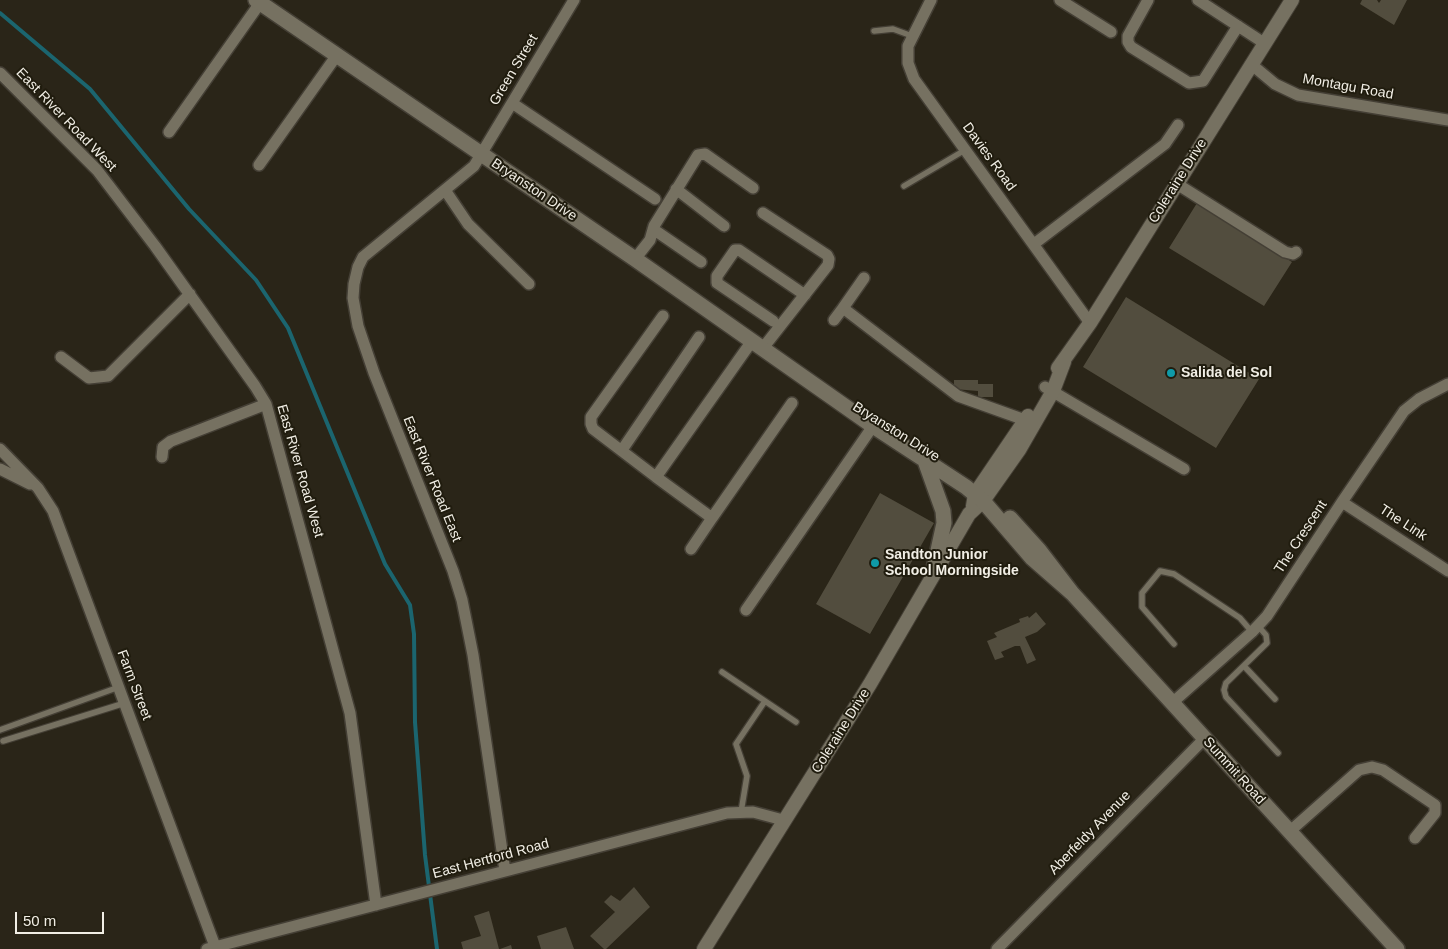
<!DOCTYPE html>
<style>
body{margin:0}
#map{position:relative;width:1448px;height:949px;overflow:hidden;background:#2a2518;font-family:Arial,sans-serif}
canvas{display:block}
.scale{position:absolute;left:15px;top:912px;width:89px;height:22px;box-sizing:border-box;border:2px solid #f1eee5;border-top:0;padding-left:6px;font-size:15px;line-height:18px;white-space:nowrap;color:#f1eee5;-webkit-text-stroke:4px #201c0e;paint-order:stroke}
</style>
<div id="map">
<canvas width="1448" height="949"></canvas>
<div class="scale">50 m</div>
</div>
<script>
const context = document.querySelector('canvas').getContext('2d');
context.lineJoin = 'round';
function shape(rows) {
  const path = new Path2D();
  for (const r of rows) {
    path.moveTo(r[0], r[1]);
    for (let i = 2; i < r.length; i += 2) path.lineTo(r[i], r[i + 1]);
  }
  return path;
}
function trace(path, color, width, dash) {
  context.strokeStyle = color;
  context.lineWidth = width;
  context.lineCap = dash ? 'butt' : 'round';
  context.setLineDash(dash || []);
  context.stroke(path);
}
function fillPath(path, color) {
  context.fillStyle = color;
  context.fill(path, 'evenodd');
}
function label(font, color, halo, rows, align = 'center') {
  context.font = font + ' Arial,sans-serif';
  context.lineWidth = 4;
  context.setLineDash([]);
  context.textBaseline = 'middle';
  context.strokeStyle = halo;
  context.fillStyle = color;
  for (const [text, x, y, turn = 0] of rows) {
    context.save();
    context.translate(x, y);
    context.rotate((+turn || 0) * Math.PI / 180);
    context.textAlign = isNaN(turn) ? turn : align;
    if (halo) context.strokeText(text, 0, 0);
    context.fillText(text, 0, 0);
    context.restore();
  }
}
const stream = shape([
 [0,13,90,89,189,209,256,280,288,328,385,564,410,605,414,634,415,722,425,855,437,949]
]);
const building = shape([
 [1362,0,1377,0,1379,3,1381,0,1407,0,1394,25,1360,4],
 [1197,203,1292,262,1264,306,1169,248],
 [1126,297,1259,379,1216,448,1083,367],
 [954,380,978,380,978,384,993,384,993,397,978,397,978,391,954,389],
 [880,493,934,523,870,634,816,604],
 [1036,612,1046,624,1037,632,1025,637,1036,660,1027,664,1020,646,1015,646,1001,652,1004,657,995,660,987,641,997,637,994,633,1020,622,1019,619,1028,616,1029,618],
 [634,887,650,907,606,949,604,949,590,936,615,912,604,902,611,895,620,901],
 [489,911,499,949,463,949,461,942,481,936,474,916],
 [566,927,574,949,541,949,537,936],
 [511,945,512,949,500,949]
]);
const service = shape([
 [874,31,893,29,912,36],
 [904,186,965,150],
 [1258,626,1266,635,1267,643,1226,683,1224,690,1226,697,1278,753],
 [1174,644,1142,607,1142,593,1160,571,1174,574,1240,618,1252,632],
 [1244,666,1275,699],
 [722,672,796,722],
 [0,730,119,687],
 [3,741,125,703],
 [741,812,747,776,736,744,765,701]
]);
const minor = shape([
 [931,0,908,46,908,63,914,79,1090,323],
 [1060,0,1111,32],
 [1148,0,1128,36,1128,42,1131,47,1189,83,1203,81,1238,26],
 [1198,0,1264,43],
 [1251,64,1275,84,1298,95,1448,120],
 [0,73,97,170,155,246,255,386,266,404,350,713,376,905],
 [512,103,655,199],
 [169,132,260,3],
 [259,165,337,55],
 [1177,184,1285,252,1293,254,1296,252],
 [676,189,724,226],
 [445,190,468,224,529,284],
 [763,213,827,255,829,259,828,265,763,348],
 [653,229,701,262],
 [1034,244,1165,144,1178,125],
 [635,259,650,240,654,226,698,155,705,154,753,188],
 [864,278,843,308,958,396,1025,420],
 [834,320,843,308],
 [773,321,717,283,717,276,735,250,739,250,805,295],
 [752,341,656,477,712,518,792,403],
 [61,357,89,378,108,376,190,294],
 [1045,387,1184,469],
 [0,449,38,488,53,511,216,949],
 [622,450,699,337],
 [162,457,163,447,171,441,266,404],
 [0,469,30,484],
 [656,477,593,429,591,424,591,417,663,316],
 [1342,502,1448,571],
 [691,549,712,518],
 [746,610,873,426],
 [1172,703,1252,632,1267,616,1342,502,1404,411,1419,399,1448,384],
 [1289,832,1359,770,1372,767,1383,770,1435,805,1435,813,1415,838],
 [505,871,473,655,462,600,453,571,374,373,358,326,353,298,354,284,358,267,363,257,474,166,574,0],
 [207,949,727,813,753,812,783,820],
 [997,949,1204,739]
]);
const tertiary = shape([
 [1058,368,1090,323,1292,0],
 [973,506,975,494,1028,416],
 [704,949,870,684,969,514,983,501,1019,450,1053,391,1064,362]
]);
const secondary = shape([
 [256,0,635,259,873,426,966,487,983,501,1032,558,1072,593],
 [924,458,943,511,944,523,933,573],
 [1010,518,1039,550,1072,593,1397,949]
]);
const markers = [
 [1171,373,5,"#0f9aa8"],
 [875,563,5,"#0f9aa8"]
];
const streetNames = [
 ["Green Street",514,70,-59],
 ["Montagu Road",1348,87,10],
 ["East River Road West",66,120,46],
 ["Davies Road",989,157,54],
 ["Coleraine Drive",1178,181,-58],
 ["Bryanston Drive",534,190,34],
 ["Bryanston Drive",896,432,32],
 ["East River Road West",300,471,74],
 ["East River Road East",432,479,68],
 ["The Link",1403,523,33],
 ["The Crescent",1301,537,-57],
 ["Farm Street",134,685,69],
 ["Coleraine Drive",841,731,-58],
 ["Summit Road",1234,771,48],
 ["Aberfeldy Avenue",1090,833,-46],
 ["East Hertford Road",491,859,-15]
];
const poiNames = [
 ["Salida del Sol",1181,373],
 ["Sandton Junior",885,555],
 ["School Morningside",885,571]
];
trace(stream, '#1b656f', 4);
fillPath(building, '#524d3e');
trace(service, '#443f35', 8);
trace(minor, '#443f35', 14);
trace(tertiary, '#443f35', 16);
trace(secondary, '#443f35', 18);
trace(service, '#767161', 5.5);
trace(minor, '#767161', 11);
trace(tertiary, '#767161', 14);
trace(secondary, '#767161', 15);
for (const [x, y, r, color] of markers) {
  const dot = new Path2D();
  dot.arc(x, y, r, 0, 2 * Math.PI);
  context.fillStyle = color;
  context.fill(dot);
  trace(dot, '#201c0e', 2);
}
label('14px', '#f1eee5', '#201c0e', streetNames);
label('bold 14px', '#f1eee5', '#201c0e', poiNames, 'left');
</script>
